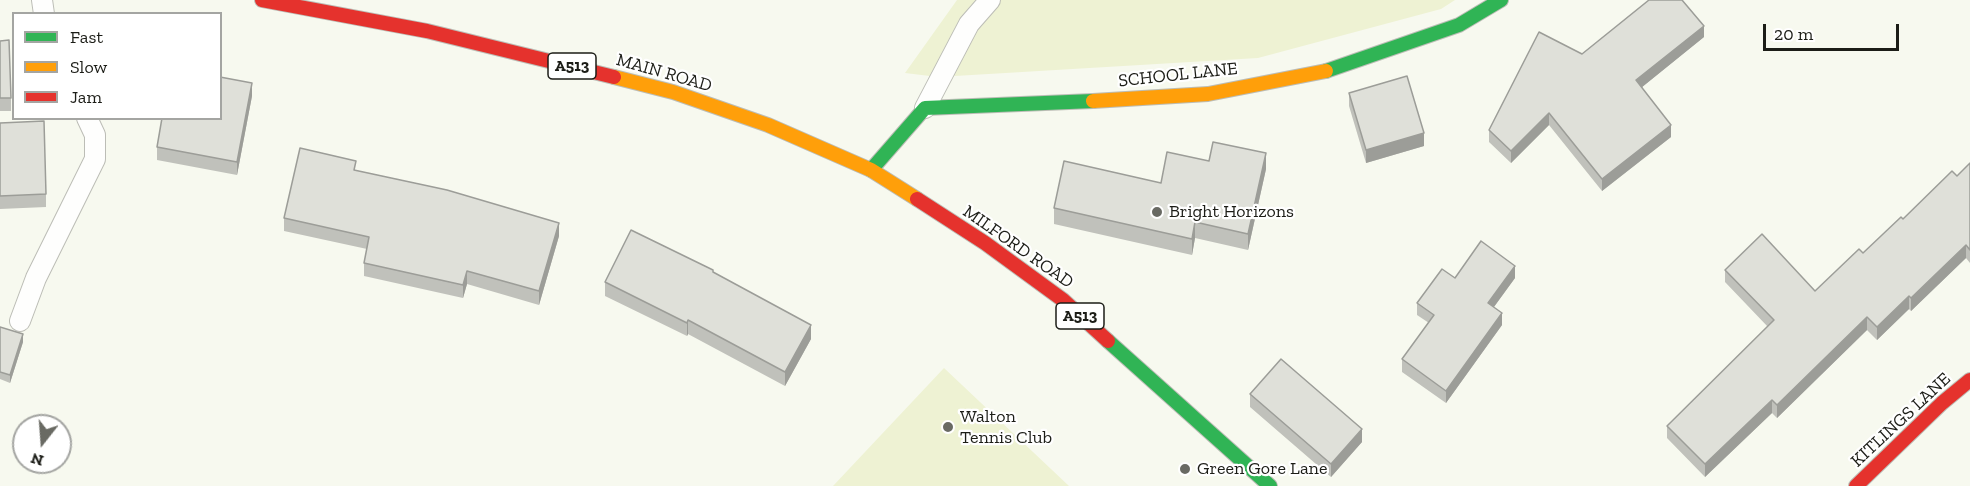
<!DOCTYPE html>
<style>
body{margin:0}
#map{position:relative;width:1970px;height:486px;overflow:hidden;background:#f7f9ef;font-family:"Zilla Slab",serif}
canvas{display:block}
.legend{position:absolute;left:12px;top:12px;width:210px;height:108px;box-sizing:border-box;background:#fff;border:2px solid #a4a5a2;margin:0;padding:8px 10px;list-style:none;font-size:18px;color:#1c1d17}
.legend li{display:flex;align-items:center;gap:12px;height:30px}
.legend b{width:30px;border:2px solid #a4a5a2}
.north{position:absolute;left:12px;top:414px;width:60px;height:60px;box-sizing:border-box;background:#fff;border:2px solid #a4a5a2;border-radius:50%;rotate:197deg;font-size:16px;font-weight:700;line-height:24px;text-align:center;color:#1c1d17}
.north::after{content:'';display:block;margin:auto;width:21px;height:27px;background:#696a63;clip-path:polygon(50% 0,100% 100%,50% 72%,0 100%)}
.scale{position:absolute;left:1763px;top:24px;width:136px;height:27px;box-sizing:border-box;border:3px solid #1c1d17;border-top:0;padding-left:8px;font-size:18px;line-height:21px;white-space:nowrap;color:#1c1d17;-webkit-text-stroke:4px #fff;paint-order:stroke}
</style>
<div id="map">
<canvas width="1970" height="486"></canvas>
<ul class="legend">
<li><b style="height:8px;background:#30b455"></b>Fast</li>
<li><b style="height:8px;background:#ff9f0a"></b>Slow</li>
<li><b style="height:8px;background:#e5322d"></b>Jam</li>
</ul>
<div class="north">N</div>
<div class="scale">20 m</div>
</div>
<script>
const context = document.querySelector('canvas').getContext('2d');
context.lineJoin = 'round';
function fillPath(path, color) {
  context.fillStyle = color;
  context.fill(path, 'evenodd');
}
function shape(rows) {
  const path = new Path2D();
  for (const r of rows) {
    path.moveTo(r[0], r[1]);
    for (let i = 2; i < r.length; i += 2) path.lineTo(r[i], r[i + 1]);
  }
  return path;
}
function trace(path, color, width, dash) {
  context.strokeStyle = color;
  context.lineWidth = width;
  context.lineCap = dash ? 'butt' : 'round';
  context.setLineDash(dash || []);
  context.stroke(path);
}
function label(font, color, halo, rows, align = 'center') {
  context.font = font + ' "Zilla Slab",serif';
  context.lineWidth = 4.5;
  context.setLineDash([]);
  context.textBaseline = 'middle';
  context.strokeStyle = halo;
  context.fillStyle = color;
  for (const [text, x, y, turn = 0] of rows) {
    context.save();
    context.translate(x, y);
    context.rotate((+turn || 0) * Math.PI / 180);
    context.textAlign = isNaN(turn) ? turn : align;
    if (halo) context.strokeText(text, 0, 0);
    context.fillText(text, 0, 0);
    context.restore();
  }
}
const green = shape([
 [957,0,1455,0,1441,9,1258,58,938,77,905,73],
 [944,368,1069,486,833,486]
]);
const lane = shape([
 [42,0,44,14],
 [925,108,969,24,990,0],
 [20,321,36,278,95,159,95,135,87,118]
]);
const fast = shape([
 [1326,71,1459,25,1501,0],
 [871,170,925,108,1093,101],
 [1108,341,1270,486]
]);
const slow = shape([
 [614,77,673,92,768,125,871,170,917,199],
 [1093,101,1208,94,1326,71]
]);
const jam = shape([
 [262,0,427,31,614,77],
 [917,199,985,243,1063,300,1108,341],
 [1856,486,1942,403,1970,380]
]);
const wall = shape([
 [1704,37,1642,87,1671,137,1602,191,1549,125,1511,163,1489,142,1489,130,1582,54],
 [0,41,11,98,11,111,0,111],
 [1349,93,1424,146,1366,163,1349,106],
 [252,96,237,175,157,160,157,147],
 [0,123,46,194,46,207,0,209],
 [1209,161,1266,169,1248,250,1195,238,1192,255,1054,224,1054,208,1161,183],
 [1970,163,1970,263,1966,258,1911,311,1909,309,1877,340,1867,330,1777,418,1772,413,1705,477,1667,438,1667,426,1768,327,1725,282,1725,270,1815,291,1863,253,1903,219,1957,176],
 [356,170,559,236,539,305,467,284,463,298,364,276,364,263,367,249,284,231,284,218],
 [713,272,811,339,785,386,688,334,687,336,605,296,605,282],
 [1455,278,1515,278,1494,307,1502,325,1446,403,1402,372,1402,359,1429,323,1417,315,1417,303],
 [0,327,23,342,10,383,0,379],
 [1250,394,1362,442,1331,477,1250,407]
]);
const shadedWall = shape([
 [1704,26,1704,37,1636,92,1636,80],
 [252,83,252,96,237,175,237,162],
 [1549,113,1549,125,1511,163,1511,151],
 [1671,125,1671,137,1602,191,1602,179],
 [1424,133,1424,146,1366,163,1366,150],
 [1266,153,1266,169,1248,250,1248,234],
 [1195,222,1195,238,1192,255,1192,239],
 [559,223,559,236,539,305,539,291],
 [1966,245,1966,258,1911,311,1911,298],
 [1515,266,1515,278,1488,315,1488,303],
 [467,271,467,284,463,298,463,285],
 [1909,296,1909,309,1877,340,1877,327],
 [1502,313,1502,325,1446,403,1446,391],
 [1867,317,1867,330,1777,418,1777,405],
 [688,320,688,334,687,336,687,323],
 [811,325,811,339,785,386,785,372],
 [23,334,23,342,10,383,10,375],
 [1772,400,1772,413,1705,477,1705,464],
 [1362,429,1362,442,1331,477,1331,464]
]);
const building = shape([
 [1649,0,1682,0,1704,26,1636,80,1671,125,1602,179,1549,113,1511,151,1489,130,1539,32,1582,54,1649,0],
 [9,40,11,98,0,98,0,41,9,40],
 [1407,76,1424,133,1366,150,1349,93,1407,76],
 [220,77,252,83,237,162,157,147,162,118,220,118,220,77],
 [44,121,46,194,0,196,0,123,44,121],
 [1213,142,1266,153,1248,234,1195,222,1192,239,1054,208,1064,161,1161,183,1167,152,1209,161,1213,142],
 [300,148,356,161,354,170,447,190,559,223,539,291,467,271,463,285,364,263,369,237,284,218,300,148],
 [1970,163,1970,250,1966,245,1911,298,1909,296,1877,327,1867,317,1777,405,1772,400,1705,464,1667,426,1774,320,1725,270,1762,234,1815,291,1859,249,1863,253,1901,217,1903,219,1952,171,1957,176,1970,163],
 [631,230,713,270,713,272,811,325,785,372,688,320,687,323,605,282,631,230],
 [1481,241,1515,266,1488,303,1502,313,1446,391,1402,359,1434,315,1417,303,1442,269,1455,278,1481,241],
 [0,327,23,334,10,375,0,372,0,327],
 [1281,359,1362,429,1331,464,1250,394,1281,359]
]);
const markers = [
 [1157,212,6,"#696a63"],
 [948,427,6,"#696a63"],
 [1185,469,6,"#696a63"]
];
const shields = [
 [572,66,48],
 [1080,316,48]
];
const shieldNames = [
 ["A513",572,66],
 ["A513",1080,316]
];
const streetNames = [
 ["MAIN ROAD",664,73,16],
 ["SCHOOL LANE",1178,75,-6],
 ["MILFORD ROAD",1018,247,35],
 ["KITLINGS LANE",1901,420,-43]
];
const poiNames = [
 ["Bright Horizons",1169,212],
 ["Walton",960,417],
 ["Tennis Club",960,438],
 ["Green Gore Lane",1197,469]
];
fillPath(green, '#eef2d3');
trace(lane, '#bcbdb6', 22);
trace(fast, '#bcbdb6', 16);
trace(slow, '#bcbdb6', 16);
trace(jam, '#bcbdb6', 16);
trace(lane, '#fefefd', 20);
trace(fast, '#30b455', 14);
trace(slow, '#ff9f0a', 14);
trace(jam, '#e5322d', 14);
fillPath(wall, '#c0c1bb');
fillPath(shadedWall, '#9c9d98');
fillPath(building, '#dfe0d9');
trace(building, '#9c9d98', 1.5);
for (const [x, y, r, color] of markers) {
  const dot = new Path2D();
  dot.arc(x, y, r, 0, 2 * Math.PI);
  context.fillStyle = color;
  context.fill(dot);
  trace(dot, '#fff', 2);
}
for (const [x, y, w] of shields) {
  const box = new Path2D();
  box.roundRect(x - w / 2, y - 13, w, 26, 4.5);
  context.fillStyle = '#fff';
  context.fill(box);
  trace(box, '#1c1d17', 1.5);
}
label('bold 16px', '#1c1d17', null, shieldNames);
label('18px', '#1c1d17', '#fff', streetNames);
label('18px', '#1c1d17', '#fff', poiNames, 'left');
</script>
